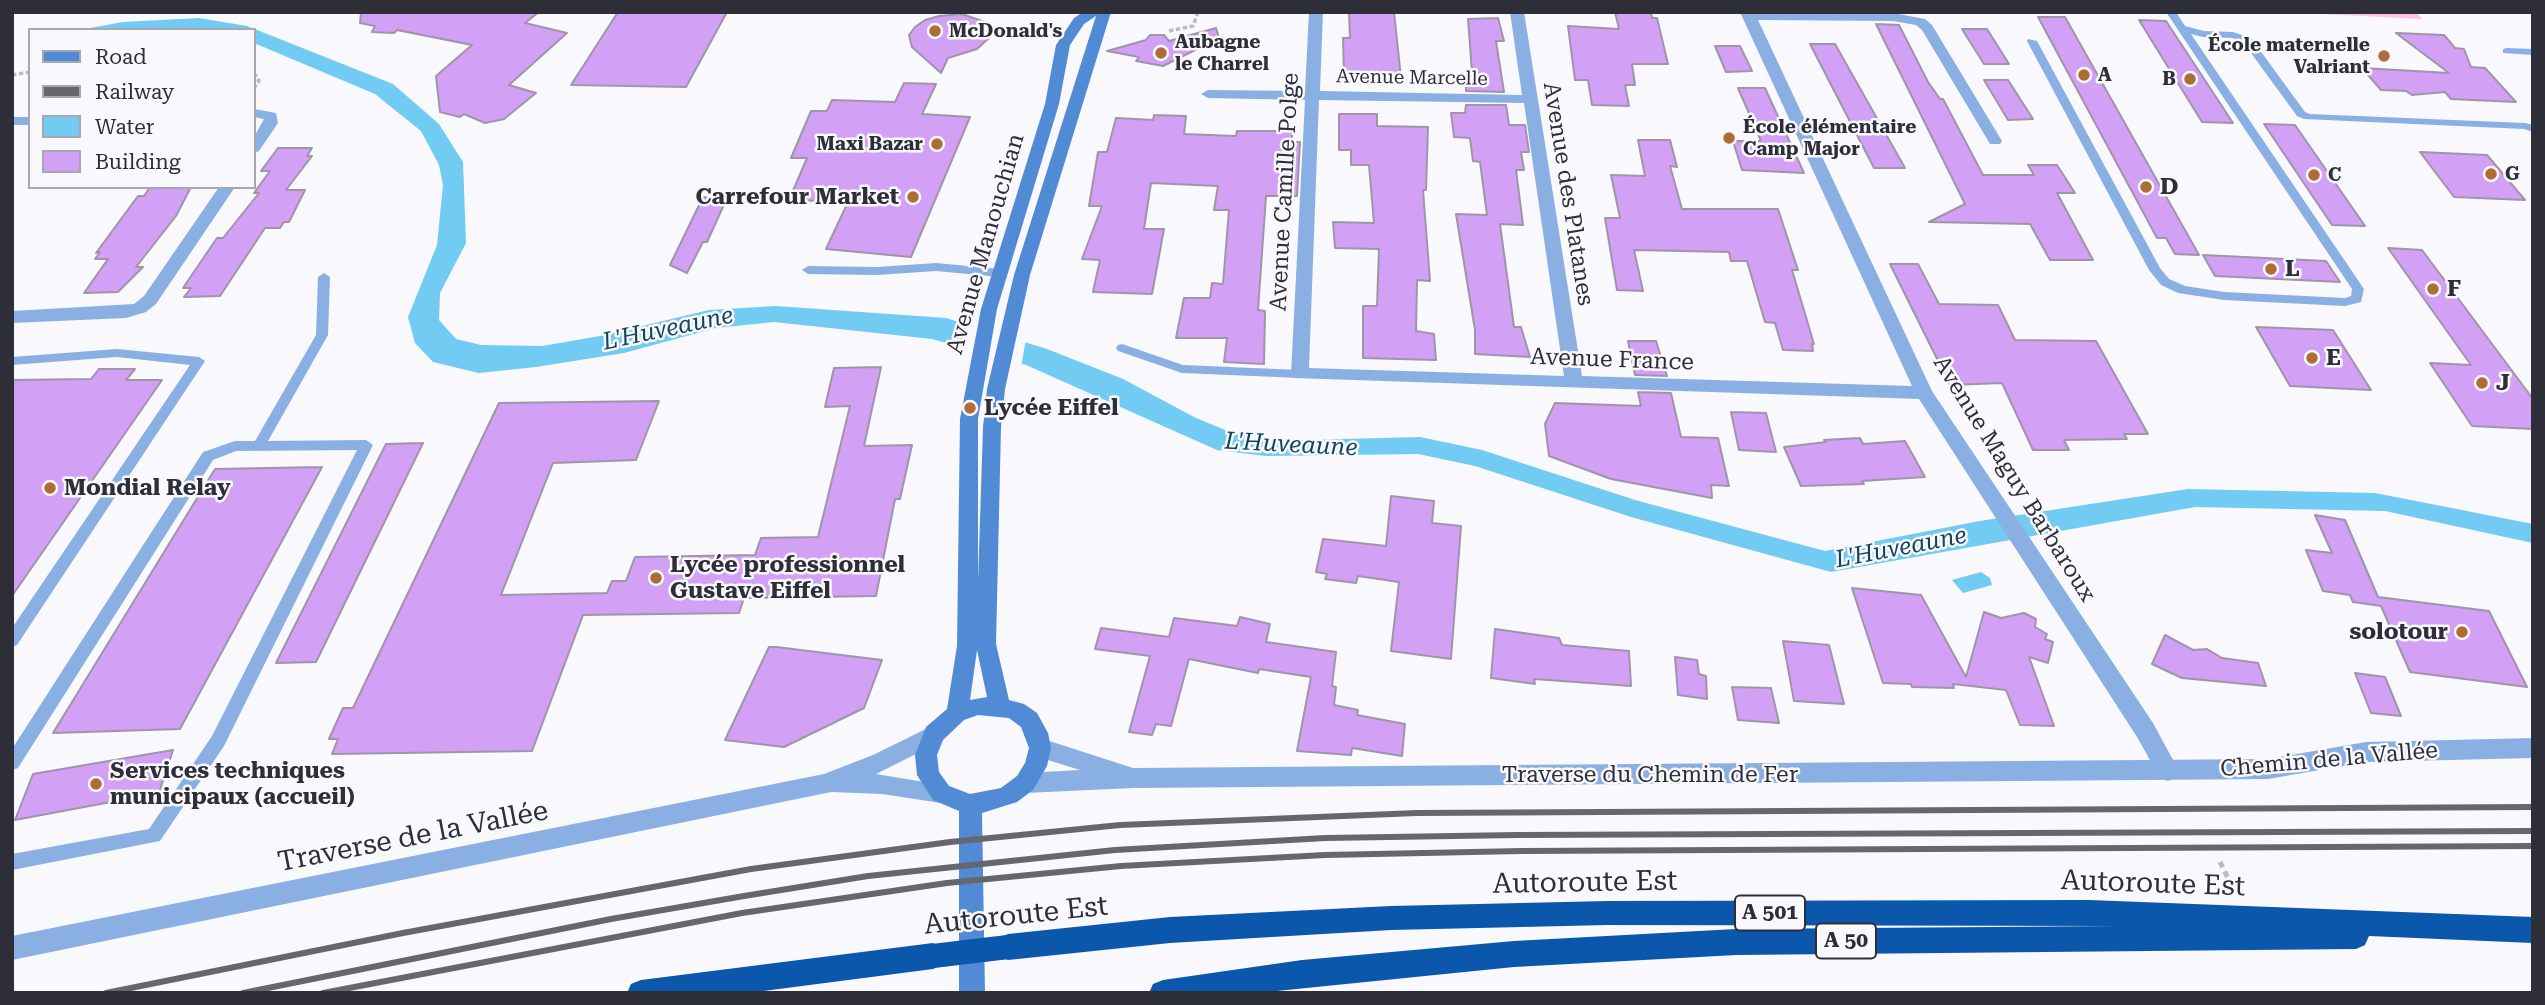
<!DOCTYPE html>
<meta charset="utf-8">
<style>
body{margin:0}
#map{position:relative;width:2545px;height:1005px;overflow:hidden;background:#f8f8fd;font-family:"Roboto Serif",serif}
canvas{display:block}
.frame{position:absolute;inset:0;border:14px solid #2e2e38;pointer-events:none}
.legend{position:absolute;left:28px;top:28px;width:228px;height:161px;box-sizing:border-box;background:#f8f8fd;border:2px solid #a7a7ae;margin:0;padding:9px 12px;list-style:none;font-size:21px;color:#2e2e38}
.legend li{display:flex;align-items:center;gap:14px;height:35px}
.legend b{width:35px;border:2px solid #a7a7ae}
</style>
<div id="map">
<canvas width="2545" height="1005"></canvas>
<div class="frame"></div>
<ul class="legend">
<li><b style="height:9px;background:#528bd5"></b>Road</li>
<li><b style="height:9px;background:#66666f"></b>Railway</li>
<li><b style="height:19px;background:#71cbf3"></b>Water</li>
<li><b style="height:19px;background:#d2a1f6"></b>Building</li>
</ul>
</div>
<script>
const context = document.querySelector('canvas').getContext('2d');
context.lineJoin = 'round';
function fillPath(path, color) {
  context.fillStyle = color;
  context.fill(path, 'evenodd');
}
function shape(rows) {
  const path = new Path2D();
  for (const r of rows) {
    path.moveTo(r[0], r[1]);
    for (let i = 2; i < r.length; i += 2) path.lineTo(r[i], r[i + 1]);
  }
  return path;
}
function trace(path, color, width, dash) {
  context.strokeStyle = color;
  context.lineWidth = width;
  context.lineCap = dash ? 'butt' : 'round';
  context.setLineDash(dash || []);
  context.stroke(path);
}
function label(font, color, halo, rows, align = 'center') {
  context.font = font + ' "Roboto Serif",serif';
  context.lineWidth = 5;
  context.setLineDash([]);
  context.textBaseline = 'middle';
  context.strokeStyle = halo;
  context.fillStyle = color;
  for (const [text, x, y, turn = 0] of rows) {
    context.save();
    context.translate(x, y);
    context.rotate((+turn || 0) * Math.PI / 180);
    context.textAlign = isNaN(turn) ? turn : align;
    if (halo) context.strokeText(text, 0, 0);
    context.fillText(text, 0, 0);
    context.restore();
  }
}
const green = shape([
 [2302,12,2416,12,2422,19,2303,13]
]);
const water = shape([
 [199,18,247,26,393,84,439,124,463,162,466,243,440,293,439,320,456,339,481,345,542,346,600,336,709,310,776,306,946,318,1047,349,1123,379,1196,418,1235,434,1267,441,1420,437,1482,450,1635,500,1825,551,1980,521,2188,489,2375,493,2533,524,2533,543,2385,511,2195,507,1831,572,1631,517,1475,466,1418,454,1265,456,1217,450,1026,365,932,339,774,322,716,328,624,353,536,367,479,373,433,362,415,343,408,317,437,245,443,185,439,165,421,131,375,94,254,43,254,30,191,28,79,30,123,22],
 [1981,572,1990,578,1992,585,1963,593,1952,580]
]);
const pier = shape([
 [968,321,1026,339,1021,367,961,351]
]);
const building = shape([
 [361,12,539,12,525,23,567,33,509,85,536,93,504,119,485,123,464,114,460,117,440,112,436,76,472,45,397,30,394,33,372,32,375,26,360,23,361,12],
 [618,12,727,12,686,87,571,85,618,12],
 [1349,12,1394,12,1401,78,1344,75,1343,38,1350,38,1349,12],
 [1615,12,1651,13,1652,18,1657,18,1668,64,1632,64,1635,85,1625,85,1629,106,1592,105,1588,80,1575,80,1568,26,1619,29,1615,12],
 [962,14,985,22,990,29,989,38,977,49,948,58,941,73,912,47,909,35,915,27,925,20,939,16,962,14],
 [2038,17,2065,17,2199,255,2175,254,2166,238,2157,238,2038,17],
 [1498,18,1504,41,1496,41,1504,92,1466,91,1466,72,1472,72,1468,19,1498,18],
 [2139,20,2166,21,2233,123,2202,122,2139,20],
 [1876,24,1899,25,1928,82,1940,99,1943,99,1983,175,2034,175,2028,165,2057,165,2075,193,2057,193,2093,260,2050,260,2030,224,1929,222,1965,204,1876,24],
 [1216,28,1219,38,1163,66,1136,61,1139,57,1107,51,1146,40,1150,35,1164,35,1169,41,1216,28],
 [1962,29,1987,29,2009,64,1984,64,1962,29],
 [2396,33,2444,35,2455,48,2464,49,2471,67,2485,68,2516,102,2451,99,2445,92,2412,95,2406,91,2381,90,2362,68,2449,73,2396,33],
 [1810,44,1835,44,1905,168,1874,168,1810,44],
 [1715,46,1740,46,1752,71,1726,72,1715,46],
 [1984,80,2008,80,2033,119,2008,120,1984,80],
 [904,83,936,84,922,114,970,117,911,257,826,249,848,202,789,200,807,158,791,158,811,111,827,111,832,100,895,102,904,83],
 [1738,88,1765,88,1804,173,1742,170,1733,141,1761,141,1738,88],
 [1466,105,1506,105,1509,125,1525,125,1529,152,1521,152,1524,170,1516,170,1523,225,1500,224,1514,327,1521,327,1530,357,1475,354,1475,330,1456,214,1487,215,1480,162,1473,161,1470,138,1454,137,1451,113,1465,113,1466,105],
 [1339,114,1377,114,1377,126,1428,127,1426,190,1423,190,1430,281,1417,280,1416,331,1434,334,1436,360,1363,358,1363,306,1377,306,1379,249,1335,248,1333,222,1374,223,1369,165,1351,165,1351,150,1339,150,1339,114],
 [1154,115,1186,116,1184,134,1236,136,1237,131,1292,131,1292,142,1300,142,1297,196,1266,196,1258,310,1265,311,1264,364,1224,362,1227,338,1176,338,1184,298,1210,298,1212,283,1223,284,1229,210,1214,210,1218,186,1151,183,1144,229,1164,229,1152,294,1093,292,1100,260,1082,259,1102,206,1089,206,1098,152,1107,152,1116,118,1153,120,1154,115],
 [2264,124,2295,125,2365,226,2332,225,2264,124],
 [1638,140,1670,140,1677,167,1670,166,1682,209,1778,209,1798,270,1792,270,1814,344,1812,344,1813,351,1783,350,1775,323,1765,322,1747,261,1731,261,1729,252,1634,250,1643,291,1617,290,1605,218,1620,218,1611,175,1645,176,1638,140],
 [278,148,312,148,307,156,312,156,286,190,305,190,289,222,284,222,280,228,265,228,220,296,184,297,191,288,183,288,217,238,223,238,259,193,254,193,270,171,261,171,278,148],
 [2420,152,2487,155,2525,200,2454,197,2420,152],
 [150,187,191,187,176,216,136,267,143,267,118,292,84,293,108,259,95,259,100,252,96,253,138,196,144,196,150,187],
 [703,197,727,198,707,242,703,242,687,273,670,265,703,197],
 [2388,248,2422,250,2533,399,2533,429,2472,426,2430,363,2471,365,2388,248],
 [2203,255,2326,261,2340,282,2215,276,2203,255],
 [1890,264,1918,264,1939,304,1998,305,2015,340,2096,341,2148,434,2124,434,2127,439,2064,440,2069,450,2033,450,2002,383,1950,385,1890,264],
 [2256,327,2333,330,2371,390,2290,386,2256,327],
 [1628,341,1656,341,1667,376,1635,375,1628,341],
 [881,367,864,446,912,445,900,499,895,499,876,596,744,598,739,613,583,615,532,751,332,754,338,739,329,739,343,708,353,708,499,403,659,401,636,460,553,463,501,595,607,593,612,581,626,581,635,557,755,555,761,538,818,537,850,406,825,407,834,368,881,367],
 [99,369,135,369,126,380,162,380,12,596,12,380,91,379,99,369],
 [1638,392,1671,393,1681,437,1718,438,1729,486,1711,485,1712,498,1611,479,1549,456,1545,424,1555,403,1641,406,1638,392],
 [1731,412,1766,413,1776,452,1739,450,1731,412],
 [1860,438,1863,444,1905,441,1925,477,1862,481,1864,484,1801,486,1784,447,1826,442,1824,440,1860,438],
 [423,443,316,662,276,663,386,444,423,443],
 [322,467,180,729,53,733,215,469,322,467],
 [1391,496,1434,501,1432,523,1461,526,1451,659,1391,651,1399,582,1358,576,1356,583,1325,579,1327,574,1316,572,1323,539,1386,546,1391,496],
 [2315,515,2345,520,2378,597,2489,611,2527,687,2410,672,2381,606,2353,602,2350,595,2323,591,2306,550,2332,553,2315,515],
 [1852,588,1921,595,1966,677,1984,612,2001,618,2024,613,2036,619,2035,627,2047,634,2045,639,2053,642,2048,663,2029,657,2054,726,2020,725,2006,690,1953,684,1954,688,1912,687,1911,684,1883,683,1852,588],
 [1240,617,1270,624,1266,642,1336,652,1332,686,1336,687,1334,705,1358,710,1357,715,1405,724,1402,756,1352,748,1351,755,1297,751,1311,677,1259,669,1258,673,1189,659,1171,726,1156,724,1152,735,1129,732,1150,656,1095,649,1101,628,1169,637,1174,618,1237,626,1240,617],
 [1495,629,1559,638,1562,645,1629,651,1631,686,1534,679,1535,684,1491,678,1495,629],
 [2165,635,2193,650,2207,649,2222,658,2258,663,2266,686,2182,678,2152,664,2165,635],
 [1783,641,1829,645,1844,704,1794,701,1783,641],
 [769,647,776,647,882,660,864,708,784,747,725,740,769,647],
 [1675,657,1697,660,1699,674,1706,676,1707,699,1678,695,1675,657],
 [2355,673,2385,677,2401,716,2371,713,2355,673],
 [1732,687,1771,688,1779,723,1738,720,1732,687],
 [173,750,159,793,15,820,33,774,173,750]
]);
const pathFar1 = shape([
 [1169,31,1193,26,1198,12],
 [254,73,259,81,254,88],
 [12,75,30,72]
]);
const path = shape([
 [2220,862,2233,888]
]);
const service = shape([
 [2166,12,2176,12,2185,26,2204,31,2233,32,2251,38,2305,112,2310,114,2525,123,2533,125,2533,132,2524,129,2304,119,2297,116,2243,42,2232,38,2203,37,2191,34,2364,289,2361,302,2345,306,2224,300,2178,293,2161,285,2149,270,2027,41,2028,39,2037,41,2160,268,2169,279,2185,286,2224,292,2345,298,2351,296,2352,289,2166,12],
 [2507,48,2533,49,2533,55,2503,53,2503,49,2507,48],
 [936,263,1000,269,1006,273,1000,277,936,271,877,275,808,274,802,270,808,266,877,267,936,263],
 [324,273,330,277,328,335,268,441,366,440,373,445,224,746,160,841,12,870,12,854,149,829,212,736,357,450,236,451,213,460,18,768,12,770,12,749,203,452,235,441,255,441,316,335,318,277,324,273],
 [1122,344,1183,365,1300,370,1306,374,1300,378,1182,373,1118,351,1116,348,1118,345,1122,344],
 [117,349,199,357,205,361,17,645,12,647,12,628,190,365,117,357,12,365,12,357,117,349]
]);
const minor = shape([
 [1309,12,1323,12,1320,91,1522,95,1510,12,1524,12,1582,376,1912,386,1740,12,1893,13,1925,19,1932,25,2002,141,2000,144,1990,144,1922,30,1916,25,1893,21,1758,20,1932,391,2153,723,2179,771,2176,778,2168,781,2160,778,2137,737,1919,399,1294,378,1291,374,1305,100,1208,98,1201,94,1208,90,1305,91,1309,12],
 [1319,100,1524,103,1564,376,1309,368,1319,100],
 [254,109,276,113,278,123,259,151,254,153,254,137,264,119,254,117,254,109],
 [12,117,30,117,30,125,12,125,12,117],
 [219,187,235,187,156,304,146,312,126,318,12,323,12,311,134,304,144,296,219,187]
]);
const tertiary = shape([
 [934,725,942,727,945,734,942,741,876,774,949,786,952,793,949,800,941,803,882,794,831,792,12,960,12,936,824,774,873,755,934,725],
 [1040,738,1133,768,2268,759,2366,742,2533,738,2533,758,2366,762,2268,779,1133,788,1025,793,1017,790,1014,783,1017,776,1025,773,1080,770,1032,755,1029,748,1032,741,1040,738]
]);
const secondary = shape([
 [1083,12,1111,12,1030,275,1005,389,1001,427,996,644,1009,700,1024,704,1037,713,1048,733,1051,748,1047,766,1033,790,1017,802,982,813,985,993,959,993,959,811,933,800,917,775,915,755,926,727,947,709,957,646,960,419,981,309,1045,104,1056,45,1074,18,1083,12],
 [1096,16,1014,275,987,389,983,427,978,581,978,419,997,309,1059,104,1070,45,1084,24,1096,16],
 [977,650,987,697,970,700,977,650],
 [978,715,1009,718,1021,727,1029,748,1025,763,1017,776,1001,788,970,794,949,786,939,772,937,755,943,740,964,720,978,715]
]);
const motorway = shape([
 [2089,900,2533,917,2533,943,2369,936,2365,945,2356,949,1736,955,1514,967,1257,993,1149,993,1153,984,1163,980,1302,960,1514,941,1736,929,2117,926,1608,925,1391,930,1170,943,1008,960,999,956,995,947,999,938,1008,934,1170,917,1391,906,1608,901,2089,900],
 [933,943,942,947,946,956,942,965,933,969,748,993,627,993,631,984,641,980,933,943]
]);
const rail = shape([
 [106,993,403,933,751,869,950,842,1120,825,1417,813,2533,807],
 [243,993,611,919,744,896,868,876,1115,850,1325,838,1518,835,2533,831],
 [323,993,742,913,947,883,1121,866,1325,855,1522,851,2533,846]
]);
const motorwayBridge = shape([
 [933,956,1008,947]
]);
const markers = [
 [935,31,7,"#ad6d35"],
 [1161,53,7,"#ad6d35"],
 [2384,56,7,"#ad6d35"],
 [2084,75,7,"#ad6d35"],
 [2190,79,7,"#ad6d35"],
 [1729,138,7,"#ad6d35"],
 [937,144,7,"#ad6d35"],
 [2491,174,7,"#ad6d35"],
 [2314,175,7,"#ad6d35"],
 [2146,187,7,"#ad6d35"],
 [913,197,7,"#ad6d35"],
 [2271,269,7,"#ad6d35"],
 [2433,289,7,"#ad6d35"],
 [2312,358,7,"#ad6d35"],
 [2482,383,7,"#ad6d35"],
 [970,408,7,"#ad6d35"],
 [50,488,7,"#ad6d35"],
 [656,578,7,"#ad6d35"],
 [2462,632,7,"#ad6d35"],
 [96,784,7,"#ad6d35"]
];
const farPoinames = [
 ["McDonald's",949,31],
 ["Aubagne",1175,42],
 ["le Charrel",1175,64],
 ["École maternelle",2370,45,"right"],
 ["Valriant",2370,67,"right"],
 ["A",2098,75],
 ["B",2176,79,"right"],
 ["École élémentaire",1743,127],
 ["Camp Major",1743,149],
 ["Maxi Bazar",923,144,"right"],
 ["G",2505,174],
 ["C",2328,175]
];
const farStreetnames = [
 ["Avenue Marcelle",1412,78,1]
];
const shields = [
 [1770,913,70],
 [1846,941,60]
];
const shieldNames = [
 ["A 501",1770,913],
 ["A 50",1846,941]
];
const poiNames = [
 ["D",2160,187],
 ["Carrefour Market",899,197,"right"],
 ["L",2285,269],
 ["F",2447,289],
 ["E",2326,358],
 ["J",2496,383],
 ["Lycée Eiffel",984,408],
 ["Mondial Relay",64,488],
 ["Lycée professionnel",670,565],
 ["Gustave Eiffel",670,591],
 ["solotour",2448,632,"right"],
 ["Services techniques",110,771],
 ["municipaux (accueil)",110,797]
];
const streetNames = [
 ["Avenue Camille Polge",1285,192,-87],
 ["Avenue des Platanes",1568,194,81],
 ["Avenue Manouchian",986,244,-74],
 ["Avenue France",1612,360,2],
 ["Avenue Maguy Barbaroux",2014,479,58],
 ["Chemin de la Vallée",2329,760,-5],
 ["Traverse du Chemin de Fer",1650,775]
];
const waterNames = [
 ["L'Huveaune",668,329,-12],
 ["L'Huveaune",1291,445,3],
 ["L'Huveaune",1901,548,-11]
];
const nearStreetnames = [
 ["Traverse de la Vallée",413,837,-11],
 ["Autoroute Est",1585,883,-1],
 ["Autoroute Est",2153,884,2],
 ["Autoroute Est",1016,916,-6]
];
fillPath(green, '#fdc1eb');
fillPath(water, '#71cbf3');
fillPath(pier, '#f8f8fd');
fillPath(building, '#d2a1f6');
trace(building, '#a094a9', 2);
trace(pathFar1, '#babac1', 3.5, [4.5, 2.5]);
trace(path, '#babac1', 5, [6, 4.5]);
fillPath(service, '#8ab0e3');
fillPath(minor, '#8ab0e3');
fillPath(tertiary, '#8ab0e3');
fillPath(secondary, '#528bd5');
fillPath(motorway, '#0b57ab');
trace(rail, '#66666f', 6);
trace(motorwayBridge, '#0b57ab', 24);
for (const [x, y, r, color] of markers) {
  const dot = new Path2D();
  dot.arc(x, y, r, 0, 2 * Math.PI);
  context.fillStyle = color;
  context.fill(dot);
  trace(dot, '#f8f8fd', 2.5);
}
label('bold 19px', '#2e2e38', '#f8f8fd', farPoinames, 'left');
label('19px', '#2e2e38', '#f8f8fd', farStreetnames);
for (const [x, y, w] of shields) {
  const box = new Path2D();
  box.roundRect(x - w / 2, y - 17.5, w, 35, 5);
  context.fillStyle = '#f8f8fd';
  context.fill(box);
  trace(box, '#2e2e38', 2);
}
label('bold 21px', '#2e2e38', null, shieldNames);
label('bold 23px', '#2e2e38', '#f8f8fd', poiNames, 'left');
label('23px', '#2e2e38', '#f8f8fd', streetNames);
label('italic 24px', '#10455a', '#f8f8fd', waterNames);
label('28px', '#2e2e38', '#f8f8fd', nearStreetnames);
</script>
